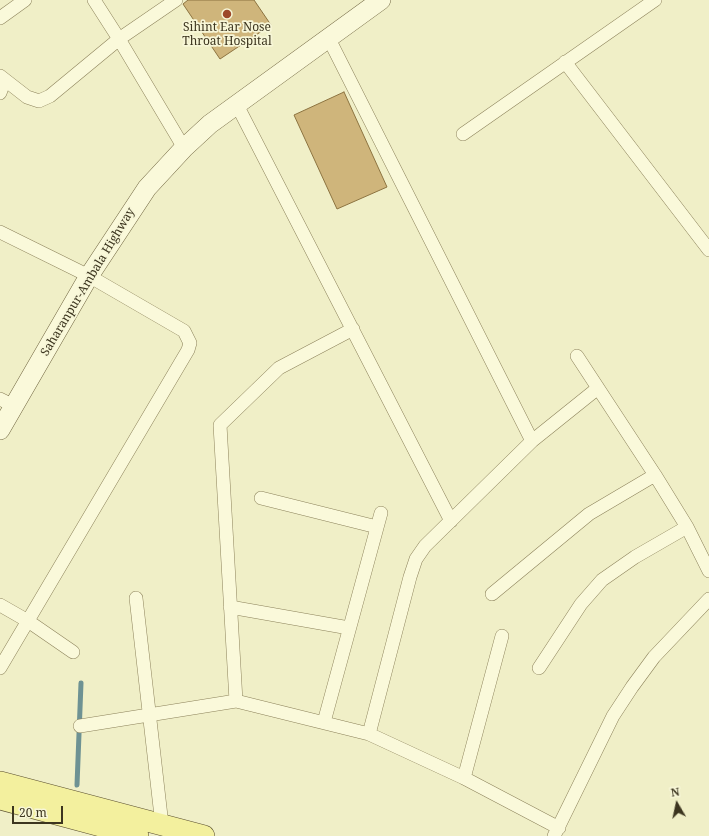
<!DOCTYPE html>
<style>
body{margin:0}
#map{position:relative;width:709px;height:836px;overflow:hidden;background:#f0efc7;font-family:"Noto Serif",serif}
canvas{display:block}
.north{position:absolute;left:657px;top:784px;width:40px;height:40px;-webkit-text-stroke:3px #f7f6d7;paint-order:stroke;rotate:351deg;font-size:11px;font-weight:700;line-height:16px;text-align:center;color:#3c351f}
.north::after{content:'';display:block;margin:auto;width:14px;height:18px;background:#3c351f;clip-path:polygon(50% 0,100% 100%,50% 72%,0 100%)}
.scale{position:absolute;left:12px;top:806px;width:51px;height:18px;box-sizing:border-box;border:2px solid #3c351f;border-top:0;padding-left:5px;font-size:12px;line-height:14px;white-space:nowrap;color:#3c351f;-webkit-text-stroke:3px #f7f6d7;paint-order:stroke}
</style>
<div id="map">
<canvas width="709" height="836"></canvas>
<div class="north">N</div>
<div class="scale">20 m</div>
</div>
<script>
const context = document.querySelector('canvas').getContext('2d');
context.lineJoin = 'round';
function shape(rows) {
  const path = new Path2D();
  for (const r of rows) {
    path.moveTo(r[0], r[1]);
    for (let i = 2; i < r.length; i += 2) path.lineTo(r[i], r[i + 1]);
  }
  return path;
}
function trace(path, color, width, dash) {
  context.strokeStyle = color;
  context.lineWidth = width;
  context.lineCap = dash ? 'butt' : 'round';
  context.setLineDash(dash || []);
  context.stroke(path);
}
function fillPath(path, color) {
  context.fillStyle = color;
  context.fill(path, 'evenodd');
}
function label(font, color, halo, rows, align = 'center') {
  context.font = font + ' "Noto Serif",serif';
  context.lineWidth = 3.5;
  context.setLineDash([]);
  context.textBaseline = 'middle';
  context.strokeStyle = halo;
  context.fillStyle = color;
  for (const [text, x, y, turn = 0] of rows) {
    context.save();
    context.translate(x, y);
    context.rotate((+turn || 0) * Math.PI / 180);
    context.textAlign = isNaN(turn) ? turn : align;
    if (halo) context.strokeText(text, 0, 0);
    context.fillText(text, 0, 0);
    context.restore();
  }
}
const stream = shape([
 [77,785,81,683]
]);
const building = shape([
 [188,0,254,0,271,25,220,59,183,4,188,0],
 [344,92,387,187,337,209,294,115,344,92]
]);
const street = shape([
 [94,0,119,39,184,148],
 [0,18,25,0],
 [329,39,532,441,425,546,416,559,410,577,369,734],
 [565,62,709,250],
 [0,76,27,97,39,101,50,96,119,39,176,0],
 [0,93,5,80],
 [237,105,451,521],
 [463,134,655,0],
 [0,232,89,276,184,331,190,343,188,350,0,668],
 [577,356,655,475,687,527,709,571],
 [0,399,14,406],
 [532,441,598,388],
 [261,498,377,527],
 [492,594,589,514,655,475],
 [136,598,162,825],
 [0,605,28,621,73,652],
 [230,607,349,628],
 [539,668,581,604,602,580,635,557,687,527],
 [236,701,220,425,279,368,353,329],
 [324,722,381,513],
 [80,726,236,701,369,734,464,778,559,828],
 [464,778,502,636],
 [554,836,613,716,632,687,654,657,709,599]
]);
const secondary = shape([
 [0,430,89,276,147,188,184,148,210,124,381,0]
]);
const primary = shape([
 [0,782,204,836],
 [0,799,138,836]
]);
const markers = [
 [227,14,5,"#9d4729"]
];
const poiNames = [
 ["Sihint Ear Nose",227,28],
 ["Throat Hospital",227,42]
];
const streetNames = [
 ["Saharanpur-Ambala Highway",88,282,-59]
];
trace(stream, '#6e9293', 5);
fillPath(building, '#cfb57b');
trace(building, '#8c7340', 1);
trace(street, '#8c825b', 14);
trace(secondary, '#6e633e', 20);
trace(primary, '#5a4f2f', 22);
trace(street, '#faf9da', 13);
trace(secondary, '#faf9da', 19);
trace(primary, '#f3f09e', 21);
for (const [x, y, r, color] of markers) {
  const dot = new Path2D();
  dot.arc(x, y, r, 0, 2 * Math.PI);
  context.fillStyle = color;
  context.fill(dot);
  trace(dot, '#f7f6d7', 1.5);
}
label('12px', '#3c351f', '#f7f6d7', poiNames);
label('12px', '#3c351f', '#f7f6d7', streetNames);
</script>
